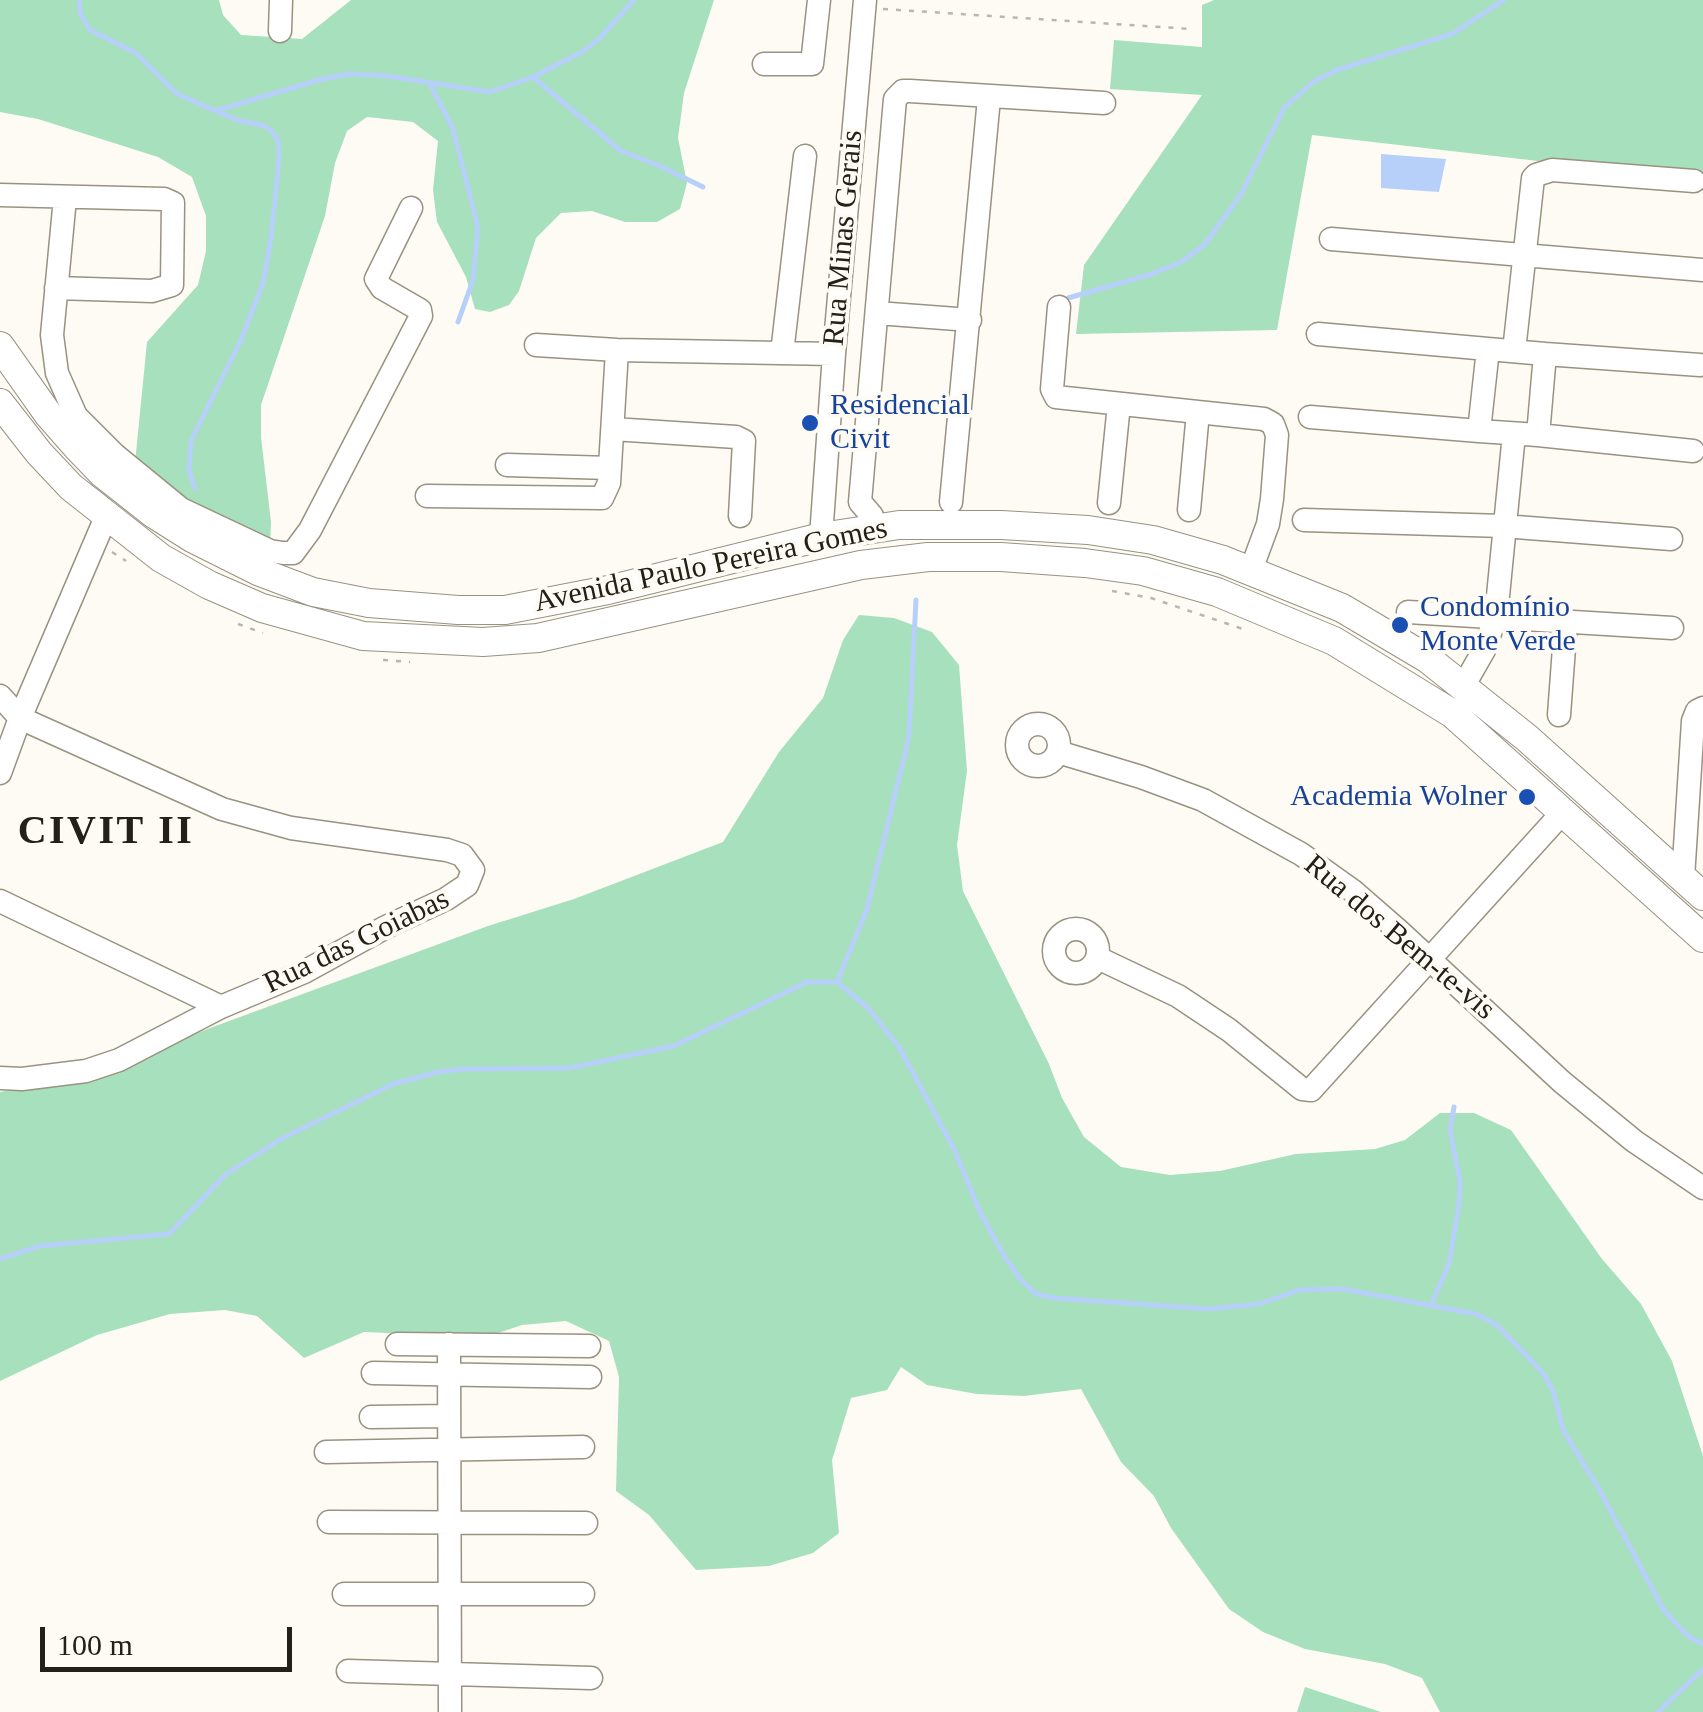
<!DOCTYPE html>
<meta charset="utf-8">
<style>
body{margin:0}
#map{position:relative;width:1703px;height:1712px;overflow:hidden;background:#fefbf4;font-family:Georgia,serif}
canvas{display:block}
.scale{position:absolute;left:40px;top:1627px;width:252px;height:45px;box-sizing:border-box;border:5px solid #232019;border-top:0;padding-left:12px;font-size:30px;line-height:35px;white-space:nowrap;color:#232019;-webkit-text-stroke:8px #fefbf4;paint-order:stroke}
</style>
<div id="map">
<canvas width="1703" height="1712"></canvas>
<div class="scale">100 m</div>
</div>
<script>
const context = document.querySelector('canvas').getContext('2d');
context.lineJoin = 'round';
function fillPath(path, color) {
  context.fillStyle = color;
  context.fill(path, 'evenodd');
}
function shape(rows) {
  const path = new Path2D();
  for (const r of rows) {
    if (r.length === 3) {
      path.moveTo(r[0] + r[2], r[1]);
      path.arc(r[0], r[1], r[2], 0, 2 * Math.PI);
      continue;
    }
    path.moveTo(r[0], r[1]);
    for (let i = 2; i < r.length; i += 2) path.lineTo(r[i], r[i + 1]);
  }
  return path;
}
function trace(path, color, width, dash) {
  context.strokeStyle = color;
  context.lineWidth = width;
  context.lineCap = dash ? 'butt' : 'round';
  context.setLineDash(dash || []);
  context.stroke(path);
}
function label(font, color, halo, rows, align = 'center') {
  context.font = font + ' Georgia,serif';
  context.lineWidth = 8;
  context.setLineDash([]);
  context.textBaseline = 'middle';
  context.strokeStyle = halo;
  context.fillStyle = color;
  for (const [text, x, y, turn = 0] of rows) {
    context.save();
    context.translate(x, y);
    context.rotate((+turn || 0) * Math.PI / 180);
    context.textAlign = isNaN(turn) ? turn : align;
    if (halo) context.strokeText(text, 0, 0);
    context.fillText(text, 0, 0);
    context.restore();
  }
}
const green = shape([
 [0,0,219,0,223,15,241,35,302,39,351,0,714,0,684,93,678,138,687,183,680,209,657,222,625,222,592,211,561,213,536,238,519,291,509,305,490,312,475,309,466,277,437,222,433,190,438,141,413,122,367,117,347,131,335,163,325,216,261,405,261,437,271,522,270,546,134,473,147,342,198,285,206,251,206,216,192,177,158,157,38,119,0,112],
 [1214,0,1703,0,1703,180,1312,135,1277,330,1076,334,1084,265,1202,95,1110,89,1114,40,1202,47,1202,5],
 [859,615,894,618,932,632,959,665,967,771,957,845,963,891,1049,1064,1062,1098,1084,1137,1121,1167,1170,1175,1220,1171,1296,1154,1375,1149,1405,1140,1440,1113,1474,1113,1511,1130,1602,1259,1641,1304,1672,1361,1703,1456,1703,1712,1440,1712,1422,1678,1385,1664,1305,1649,1263,1632,1229,1609,1171,1528,1154,1496,1121,1462,1081,1389,1024,1396,977,1394,927,1385,901,1367,887,1390,851,1398,832,1460,839,1533,813,1553,769,1566,696,1570,649,1515,616,1491,619,1377,609,1341,566,1321,522,1325,486,1337,364,1332,304,1358,257,1316,225,1310,170,1314,97,1335,0,1381,0,1092,86,1077,210,1028,488,926,574,899,723,842,779,752,823,698,843,640],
 [1305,1687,1381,1712,1297,1712]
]);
const water = shape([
 [1381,154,1446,159,1439,192,1381,188]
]);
const stream = shape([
 [79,0,80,13,90,30,136,53,177,94,237,120,265,126,274,133,278,142,279,160,271,238,263,283,241,340,191,441,189,471,195,488],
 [533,77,621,151,660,166,703,187],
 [430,84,453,129,478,227,473,280,458,322],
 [218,110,322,79,349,74,387,76,490,92,533,77,582,52,598,40,634,0],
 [1068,298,1152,274,1181,262,1204,245,1240,196,1284,108,1313,82,1337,70,1452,34,1504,0],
 [837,982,867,909,909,737,916,600],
 [0,1259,40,1246,169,1234,225,1175,279,1140,393,1084,438,1072,464,1069,570,1068,674,1046,807,982,837,982,868,1008,899,1047,954,1149,981,1214,1005,1257,1021,1280,1036,1294,1054,1298,1208,1309,1259,1304,1299,1290,1343,1289,1476,1314,1497,1325,1543,1373,1553,1391,1564,1432,1599,1489,1663,1609,1688,1636,1703,1644],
 [1431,1305,1449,1264,1459,1204,1460,1181,1450,1130,1454,1107],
 [1658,1712,1703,1669]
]);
const path = shape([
 [883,9,1191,29],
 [112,552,126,561],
 [1112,591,1151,598,1243,629],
 [238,624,263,633],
 [383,660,410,662]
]);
const minor = shape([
 [280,31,281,0],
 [764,64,812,64,819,0],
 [0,195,164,199,173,203,172,285,152,291,56,288],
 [65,198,52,335,57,373,76,416,115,455,181,509,270,551,283,553,293,553,310,530,421,316,420,310,382,288,376,279,411,208],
 [1331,239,1703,270],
 [1059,307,1052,389,1056,397,1264,419,1273,424,1277,435,1272,499,1268,524,1251,570],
 [877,313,970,320],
 [1318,334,1488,349],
 [536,345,617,350,834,354],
 [1488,349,1545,354,1538,435,1479,431,1488,349],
 [1514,351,1533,178,1536,175,1552,170,1694,181],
 [782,353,805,156],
 [1545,354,1700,365],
 [1310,417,1479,431],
 [613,429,736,437,744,441,740,516],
 [1538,435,1693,451],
 [507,465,610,468],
 [427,496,602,498,609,483,617,350],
 [951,502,989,98],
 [1109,503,1119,404],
 [1189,510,1198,412],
 [1304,520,1503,526,1671,539],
 [874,528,872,516,860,502,895,99,903,91,910,91,1104,103],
 [821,537,834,354,865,0],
 [1408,612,1672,628],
 [1464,685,1484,650,1496,616,1514,434],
 [0,696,20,718,222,809,291,828,447,850,462,855,473,870,467,885,446,899,386,927,304,972,221,1007,119,1060,86,1071,22,1079,0,1078],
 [1559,715,1566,621],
 [1038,745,21],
 [1058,752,1141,777,1203,800,1301,854,1353,891,1399,931,1562,1082,1634,1141,1703,1188],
 [0,773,20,718,106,517],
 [1683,878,1693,721,1697,711,1703,708],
 [0,901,221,1007],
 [1076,951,22],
 [1098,958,1178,996,1229,1030,1302,1089,1311,1090,1563,812],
 [397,1344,589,1346],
 [449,1344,450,1712],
 [373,1373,590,1377],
 [371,1417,448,1416],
 [326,1452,583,1447],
 [329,1522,586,1523],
 [344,1594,583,1594],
 [348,1671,591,1678]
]);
const major = shape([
 [0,346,48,414,77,447,102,473,154,514,192,538,260,572,313,592,369,603,458,610,505,610,608,590,821,537,899,525,1001,525,1088,530,1153,540,1223,560,1342,608,1428,659,1527,738,1703,896],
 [0,403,39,453,71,487,161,558,209,585,262,608,363,636,483,642,538,638,861,565,928,557,1001,557,1085,563,1143,571,1217,592,1334,641,1453,714,1703,938]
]);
const markers = [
 [810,423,10,"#1a4fb4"],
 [1400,625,10,"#1a4fb4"],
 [1527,797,10,"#1a4fb4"]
];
const streetNames = [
 ["Rua Minas Gerais",844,238,-85],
 ["Avenida Paulo Pereira Gomes",711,566,-12],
 ["Rua dos Bem-te-vis",1399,938,40],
 ["Rua das Goiabas",357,942,-26]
];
const transitNames = [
 ["Residencial",830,406],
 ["Civit",830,440],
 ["Condomínio",1420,608],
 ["Monte Verde",1420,642],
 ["Academia Wolner",1507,797,"right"]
];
const districtNames = [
 ["CIVIT II",106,833]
];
fillPath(green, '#a7e0bd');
fillPath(water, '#b6d0f9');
trace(stream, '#b6d0f9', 5);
trace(minor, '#999281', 25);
trace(major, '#999281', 30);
trace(path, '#b9b6af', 2.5, [5, 8]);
trace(minor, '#fff', 22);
trace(major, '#fff', 28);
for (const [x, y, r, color] of markers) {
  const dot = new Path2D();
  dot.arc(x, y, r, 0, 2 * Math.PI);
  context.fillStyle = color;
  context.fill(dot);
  trace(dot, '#fefbf4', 4);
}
label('30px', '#232019', '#fefbf4', streetNames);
label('30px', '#164399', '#fefbf4', transitNames, 'left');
context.letterSpacing = '2.5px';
label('bold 40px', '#232019', '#fefbf4', districtNames);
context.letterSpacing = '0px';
</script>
